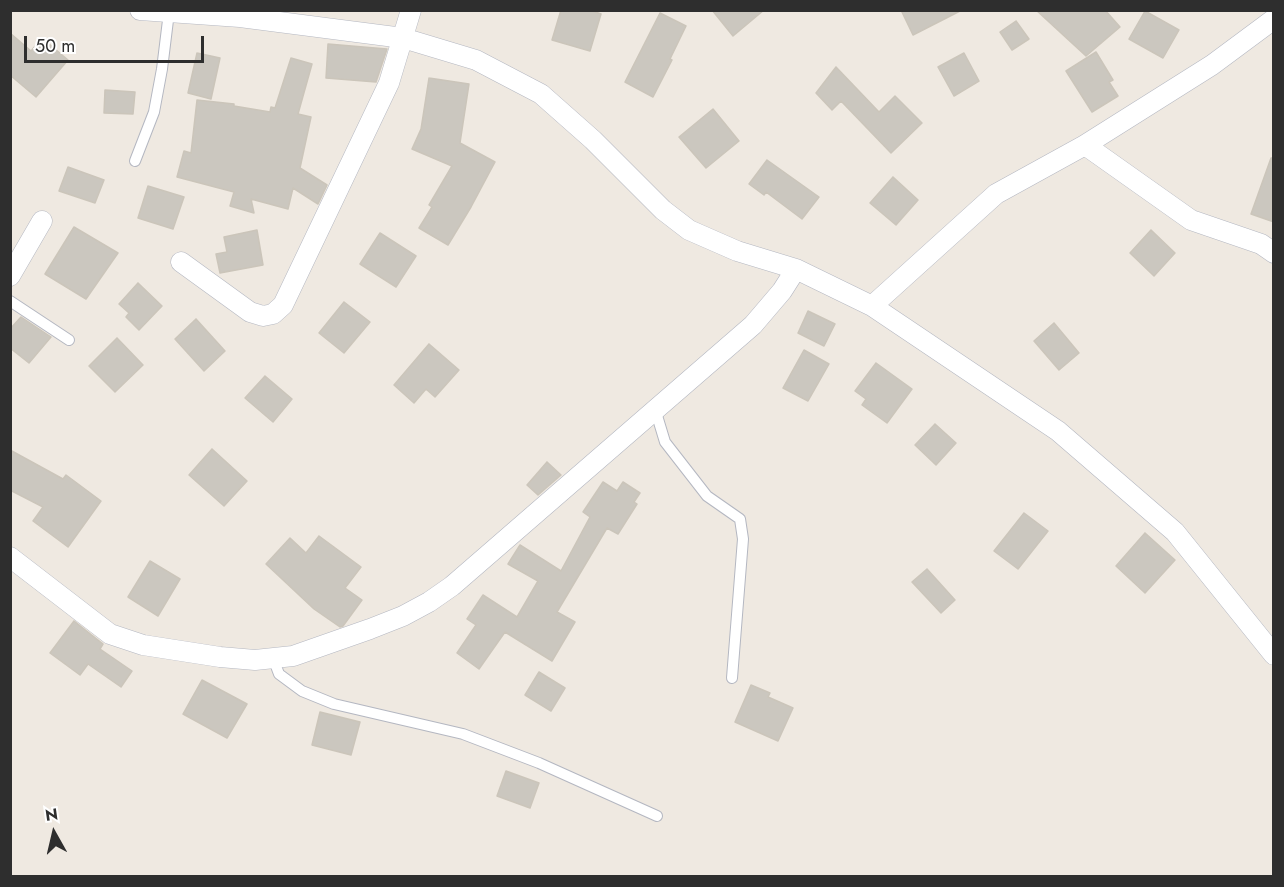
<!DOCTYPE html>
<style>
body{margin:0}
#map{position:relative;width:1284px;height:887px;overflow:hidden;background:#efe9e1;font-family:Jost,sans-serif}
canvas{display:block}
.frame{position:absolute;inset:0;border:12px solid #2e2e2e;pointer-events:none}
.north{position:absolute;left:24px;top:803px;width:60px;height:60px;-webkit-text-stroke:4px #fff;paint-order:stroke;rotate:352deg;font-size:16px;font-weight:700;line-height:24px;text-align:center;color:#2e2e2e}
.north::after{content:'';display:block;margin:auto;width:21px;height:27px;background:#2e2e2e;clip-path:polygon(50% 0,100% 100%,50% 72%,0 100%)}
.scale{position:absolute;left:24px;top:36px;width:180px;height:27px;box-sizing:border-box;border:3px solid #2e2e2e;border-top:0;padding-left:8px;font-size:18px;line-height:21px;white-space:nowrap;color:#2e2e2e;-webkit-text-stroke:4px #fff;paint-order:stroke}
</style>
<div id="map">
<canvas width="1284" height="887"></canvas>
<div class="frame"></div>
<div class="north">N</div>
<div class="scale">50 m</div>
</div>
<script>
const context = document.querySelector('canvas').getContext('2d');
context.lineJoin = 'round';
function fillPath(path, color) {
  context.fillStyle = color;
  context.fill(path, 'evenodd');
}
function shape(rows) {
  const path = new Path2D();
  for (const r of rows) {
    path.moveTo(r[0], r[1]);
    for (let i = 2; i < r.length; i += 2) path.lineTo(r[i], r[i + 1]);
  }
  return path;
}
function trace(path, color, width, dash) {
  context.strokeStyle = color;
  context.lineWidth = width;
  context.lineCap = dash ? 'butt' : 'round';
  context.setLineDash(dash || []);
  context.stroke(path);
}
const building = shape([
 [561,10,590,10,601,14,590,51,552,40,561,10],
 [712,10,764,10,733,36,712,10],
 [901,10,962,10,913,35,901,10],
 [1036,10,1105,10,1120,27,1086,56,1036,10],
 [1145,11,1179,30,1163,58,1129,39,1145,11],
 [660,13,686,26,670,59,672,60,653,97,625,82,660,13],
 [1016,21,1029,39,1012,50,1000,32,1016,21],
 [10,33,31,51,42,38,68,60,36,97,10,75,10,33],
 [328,44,387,49,376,82,326,78,328,44],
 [1096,52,1113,80,1109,82,1118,96,1092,112,1066,71,1096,52],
 [197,53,220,58,211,99,188,93,197,53],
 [964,53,979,81,954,96,938,67,964,53],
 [291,58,312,64,298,114,311,117,300,168,327,185,318,204,293,188,288,209,251,199,254,213,230,206,234,192,177,177,184,151,191,153,197,100,234,104,234,106,270,112,271,107,275,108,291,58],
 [836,67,879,112,895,96,922,123,891,153,841,101,832,110,816,93,836,67],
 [429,78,469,84,460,143,495,162,471,207,448,245,419,228,432,207,429,205,452,166,412,149,421,129,429,78],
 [105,90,135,92,133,114,104,113,105,90],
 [713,109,739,141,706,168,679,137,713,109],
 [1271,158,1274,158,1274,222,1251,214,1271,158],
 [767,160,819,197,802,219,766,192,764,195,749,184,767,160],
 [68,167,104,180,95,203,59,191,68,167],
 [893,177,918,200,896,225,870,203,893,177],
 [148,186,184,197,173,229,138,218,148,186],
 [74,227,118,253,86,299,45,274,74,227],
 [257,230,263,265,220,273,216,254,227,252,224,237,257,230],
 [1151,230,1175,253,1154,276,1130,253,1151,230],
 [380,233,416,256,396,287,360,264,380,233],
 [138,283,162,306,139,330,126,317,129,313,119,304,138,283],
 [344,302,370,322,344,353,319,333,344,302],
 [808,311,835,324,824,346,798,333,808,311],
 [21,317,51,337,29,363,10,348,10,329,21,317],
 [196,319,225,351,204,371,175,339,196,319],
 [1054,323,1079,353,1059,370,1034,341,1054,323],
 [117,338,143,365,115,392,89,366,117,338],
 [429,344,459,370,435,397,426,389,414,403,394,385,429,344],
 [804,350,829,364,808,401,783,388,804,350],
 [876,363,912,389,887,423,862,405,866,399,855,391,876,363],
 [265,376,292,399,273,422,245,398,265,376],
 [935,424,956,443,936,465,915,445,935,424],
 [212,449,247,481,224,506,189,475,212,449],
 [10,450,63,479,66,475,101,501,68,547,33,521,43,507,10,490,10,450],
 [547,462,561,475,538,495,527,485,547,462],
 [603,482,617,491,623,482,640,493,634,502,637,504,618,534,607,528,557,612,575,622,552,661,505,632,479,669,457,653,476,625,467,619,483,595,517,617,538,581,508,564,520,545,561,571,590,517,583,512,603,482],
 [1024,513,1048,531,1018,569,994,551,1024,513],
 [1145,533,1175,560,1145,593,1116,566,1145,533],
 [319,536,361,567,345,588,362,600,343,626,340,627,314,609,266,564,290,538,306,553,319,536],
 [150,561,180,579,158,616,128,597,150,561],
 [927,569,955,600,941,613,912,582,927,569],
 [74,621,103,644,100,649,132,671,121,687,88,664,80,675,50,653,74,621],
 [539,672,565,688,551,711,525,695,539,672],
 [202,680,247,704,227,738,183,714,202,680],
 [751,685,770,693,768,697,793,708,778,741,735,722,751,685],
 [320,712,360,722,351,755,312,745,320,712],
 [506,771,539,783,530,808,497,796,506,771]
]);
const service = shape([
 [135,161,154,112,162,69,169,12],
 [10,301,69,340],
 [655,409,665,442,707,496,740,519,743,539,732,678],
 [273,658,279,674,302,691,334,704,463,734,539,763,657,816]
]);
const minor = shape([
 [140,10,240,17,403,38,476,60,541,94,593,140,663,210,689,230,737,251,796,269,872,306,1058,431,1175,532,1274,655],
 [1085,145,1191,220,1261,244,1274,253],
 [181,262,250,312,263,316,273,314,283,305,389,83,411,10],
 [10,276,42,221],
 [872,306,996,194,1085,145,1212,65,1274,19],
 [10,557,110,634,143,645,220,657,255,660,293,656,370,629,403,616,429,602,452,586,753,325,782,291,796,269]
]);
fillPath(building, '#cbc7bf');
trace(building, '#cbc5ba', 1.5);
trace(service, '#b4b7c1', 12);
trace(minor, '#b4b7c1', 21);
trace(service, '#fff', 10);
trace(minor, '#fff', 20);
</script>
